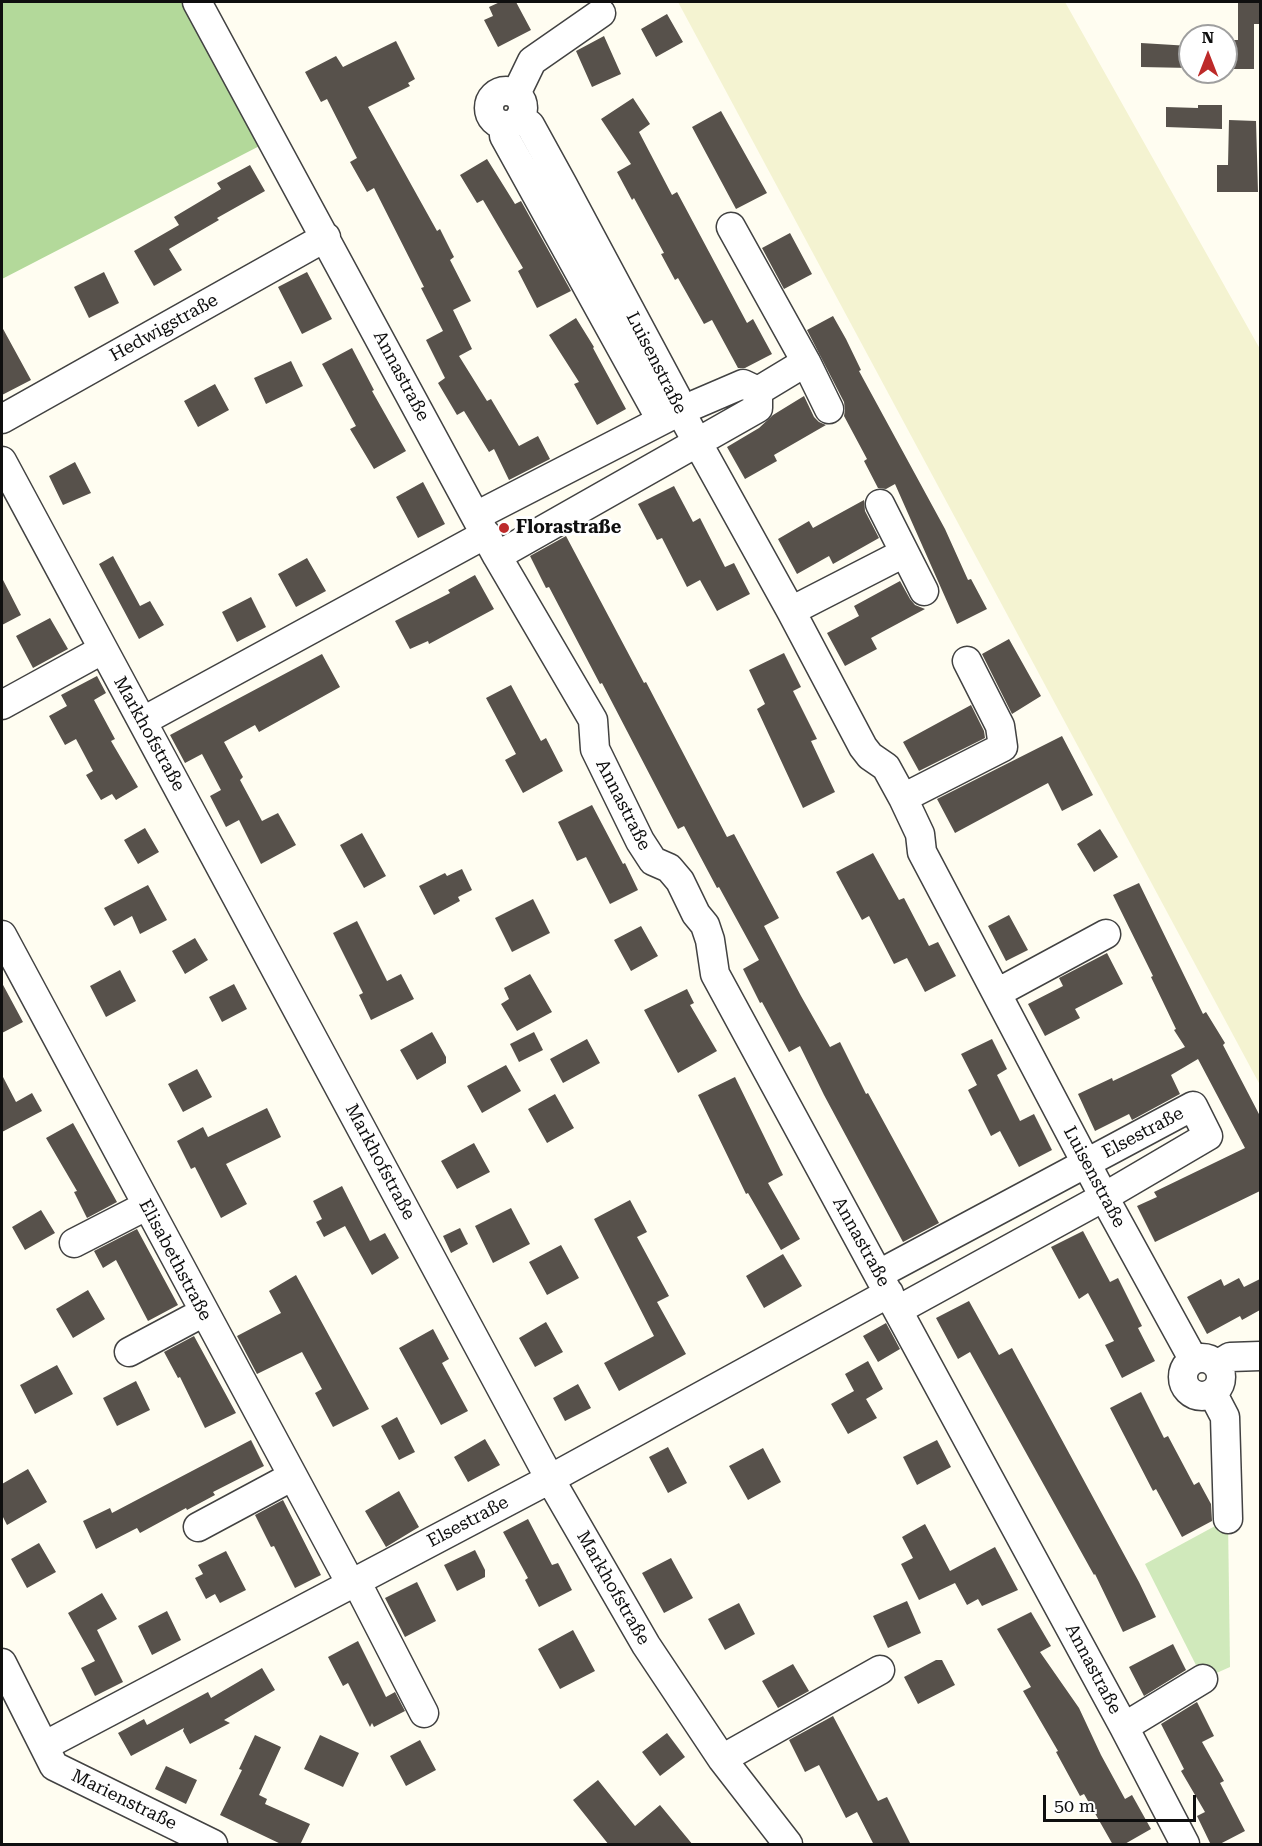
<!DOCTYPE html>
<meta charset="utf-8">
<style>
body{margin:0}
#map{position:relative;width:1262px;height:1846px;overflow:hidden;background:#fffdf1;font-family:"Roboto Serif",serif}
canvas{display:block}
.frame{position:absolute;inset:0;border:3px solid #0f0f0f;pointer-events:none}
.north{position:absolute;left:1178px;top:24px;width:60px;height:60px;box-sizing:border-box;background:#fff;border:2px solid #9f9f9f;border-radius:50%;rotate:0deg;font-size:16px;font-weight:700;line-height:24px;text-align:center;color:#0f0f0f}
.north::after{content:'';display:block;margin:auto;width:21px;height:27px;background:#bd2a29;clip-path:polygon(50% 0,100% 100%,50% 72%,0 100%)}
.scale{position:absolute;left:1043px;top:1795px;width:153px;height:27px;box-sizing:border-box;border:3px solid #0f0f0f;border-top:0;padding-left:8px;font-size:18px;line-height:21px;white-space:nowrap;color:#0f0f0f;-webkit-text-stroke:4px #fff;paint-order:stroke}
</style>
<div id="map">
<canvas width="1262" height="1846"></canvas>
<div class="frame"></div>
<div class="north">N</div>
<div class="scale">50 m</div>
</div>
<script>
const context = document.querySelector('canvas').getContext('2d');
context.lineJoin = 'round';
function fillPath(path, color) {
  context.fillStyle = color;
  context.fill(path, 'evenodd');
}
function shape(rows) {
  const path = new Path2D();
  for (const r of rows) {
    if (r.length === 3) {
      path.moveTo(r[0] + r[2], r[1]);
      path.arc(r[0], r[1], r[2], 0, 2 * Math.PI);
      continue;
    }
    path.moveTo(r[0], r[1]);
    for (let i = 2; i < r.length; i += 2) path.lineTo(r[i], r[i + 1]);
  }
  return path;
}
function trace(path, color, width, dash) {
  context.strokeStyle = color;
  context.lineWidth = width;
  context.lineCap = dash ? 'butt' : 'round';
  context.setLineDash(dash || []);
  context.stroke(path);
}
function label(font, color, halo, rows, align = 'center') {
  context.font = font + ' "Roboto Serif",serif';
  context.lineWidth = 6;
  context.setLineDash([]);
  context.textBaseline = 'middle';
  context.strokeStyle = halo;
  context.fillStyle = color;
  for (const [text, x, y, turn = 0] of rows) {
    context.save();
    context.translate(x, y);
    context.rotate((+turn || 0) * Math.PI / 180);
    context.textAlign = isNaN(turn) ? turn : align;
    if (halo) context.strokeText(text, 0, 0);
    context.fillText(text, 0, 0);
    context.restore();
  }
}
const farmland = shape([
 [678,2,1065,2,1260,349,1260,1085]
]);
const green = shape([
 [1228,1519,1230,1667,1203,1679,1145,1564]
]);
const forest = shape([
 [2,2,197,2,273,139,2,279]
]);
const building = shape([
 [500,2,516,2,531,30,498,47,484,20,493,16,489,7],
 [1238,2,1260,2,1260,24,1254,24,1254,69,1226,69,1226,40,1238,40],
 [667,14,683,42,656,57,641,29],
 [604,36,621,74,592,87,576,51],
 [396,41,415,79,408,83,410,86,368,107,437,231,440,229,454,257,450,260,471,301,453,310,472,349,459,356,487,401,491,399,519,446,538,436,550,459,509,480,494,449,489,452,464,411,457,415,438,383,445,378,426,340,443,331,421,288,424,287,374,188,367,192,350,162,357,158,327,99,321,102,305,72,336,56,343,67],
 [1141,43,1190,46,1190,68,1141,67],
 [633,98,650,124,639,132,672,195,677,192,747,323,753,319,772,354,745,368,738,368,712,320,704,324,678,278,675,280,661,254,664,253,634,198,632,200,617,172,631,164,601,119],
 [1198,105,1222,105,1222,129,1166,127,1166,107,1198,108],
 [721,111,767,193,736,209,692,127],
 [1229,120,1256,121,1258,192,1217,192,1217,165,1228,165],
 [487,159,515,204,521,201,571,291,537,308,518,271,523,268,483,200,477,203,460,175],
 [250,165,265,191,217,218,219,220,169,249,182,270,154,286,134,251,179,225,174,217,221,189,217,183],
 [790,233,812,274,784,289,762,248],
 [104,272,119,303,89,318,74,287],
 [307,272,332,319,302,334,278,287],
 [833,316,846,339,861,370,859,371,945,529,968,580,971,579,987,609,957,624,895,484,886,489,878,488,864,461,867,459,844,416,845,410,844,402,807,330],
 [576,318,594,347,593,348,626,409,597,425,574,384,579,382,549,335],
 [2,327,31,380,2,395],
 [352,348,374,390,372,391,406,451,374,469,350,429,356,426,322,364],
 [291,361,303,386,266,404,254,378],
 [215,384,229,410,198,427,184,401],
 [804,396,814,417,819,422,826,425,774,455,777,461,745,479,727,447,759,428,773,415],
 [75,462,91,493,63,505,49,476],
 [423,482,445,524,418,538,396,497],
 [674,486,693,522,700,518,725,567,734,563,750,594,717,611,700,580,687,587,662,538,657,540,638,504],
 [864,500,865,511,879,538,833,564,829,556,797,574,778,539,809,521,813,528],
 [566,536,644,683,646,682,727,837,734,834,779,918,764,926,801,996,830,1047,840,1042,866,1094,868,1093,939,1223,903,1242,824,1095,800,1046,789,1052,762,1002,760,1003,743,969,759,960,719,887,717,888,684,826,678,829,602,683,600,684,549,587,546,588,530,556],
 [113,556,140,606,150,601,164,625,139,639,99,564],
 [307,558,326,591,296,607,278,574],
 [475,575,494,609,429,644,428,641,410,649,395,621,450,593,448,590],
 [2,578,21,615,2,625],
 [900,581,910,599,915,605,925,609,871,638,877,649,845,666,827,633,859,616,854,606],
 [251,597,266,627,237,642,222,612],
 [50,618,68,649,33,668,16,636],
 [1009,639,1041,696,1012,714,982,654],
 [784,653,801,687,793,691,817,739,811,741,835,792,803,808,757,709,765,704,749,670],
 [322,654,340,687,259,732,255,725,224,742,243,777,240,780,262,821,278,813,296,845,261,864,239,820,226,827,210,796,221,790,202,754,185,763,170,735],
 [97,676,106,693,94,700,115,739,111,741,138,787,116,800,112,794,101,800,86,775,93,771,76,739,65,745,49,716,67,706,61,695],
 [511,685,541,741,546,738,563,771,523,793,505,760,516,754,486,698],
 [971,705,984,731,985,738,919,771,903,742],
 [1062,736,1093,795,1062,811,1048,783,955,833,937,799],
 [592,805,623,864,625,863,638,890,610,904,586,857,577,861,558,822],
 [145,828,159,852,138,864,124,840],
 [1100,829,1118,857,1094,872,1077,844],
 [362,833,386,876,364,888,340,845],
 [873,853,899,900,904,898,929,946,938,942,956,976,925,992,907,958,894,964,869,916,862,920,836,872],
 [462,869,472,890,458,897,460,901,434,915,419,886,445,873,447,876],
 [1139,883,1203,1014,1206,1012,1225,1043,1223,1045,1260,1116,1260,1191,1155,1242,1137,1206,1157,1197,1154,1192,1245,1148,1198,1059,1171,1075,1180,1094,1132,1120,1129,1114,1095,1131,1078,1094,1112,1078,1113,1081,1185,1047,1174,1030,1176,1029,1151,977,1153,976,1113,895],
 [148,885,167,920,140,934,132,916,114,926,104,908],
 [533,899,550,933,512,952,495,918],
 [1009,915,1028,950,1006,961,988,926],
 [357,921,387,981,401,974,414,999,371,1020,359,995,363,993,333,933],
 [641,926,658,956,631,971,614,940],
 [195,938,208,960,185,974,172,951],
 [1107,953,1123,984,1075,1009,1080,1018,1045,1036,1028,1004,1063,986,1059,978],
 [120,970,136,1001,106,1017,90,986],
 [530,974,552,1012,517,1031,501,1004,509,999,504,988],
 [2,983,23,1022,2,1033],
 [234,984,247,1009,222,1022,209,997],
 [687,989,694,1003,690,1005,717,1051,678,1073,644,1010],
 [432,1032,446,1057,446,1063,417,1080,400,1050],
 [534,1032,543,1050,519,1062,510,1044],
 [587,1039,600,1063,563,1083,550,1059],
 [992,1039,1007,1069,997,1075,1020,1121,1034,1114,1052,1150,1019,1167,1000,1131,991,1136,968,1090,977,1085,961,1054],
 [506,1065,521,1091,482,1113,467,1086],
 [197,1069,212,1097,183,1112,168,1084],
 [2,1075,16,1102,32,1093,42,1111,2,1132],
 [735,1077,783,1175,768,1183,800,1239,781,1250,748,1193,746,1194,698,1095],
 [555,1094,574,1128,547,1143,528,1109],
 [267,1108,281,1137,226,1164,247,1204,221,1218,195,1167,191,1169,177,1141,203,1127,208,1137],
 [73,1123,117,1202,87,1218,74,1192,77,1191,46,1138],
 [474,1143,490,1172,457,1189,441,1161],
 [342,1186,370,1241,385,1233,399,1258,372,1275,345,1226,324,1237,316,1222,322,1219,313,1201],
 [630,1200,647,1232,637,1237,669,1296,657,1302,686,1354,619,1391,604,1363,654,1336,594,1219],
 [511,1208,530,1244,493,1263,475,1226],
 [41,1210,55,1233,25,1250,12,1227],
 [460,1228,468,1244,451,1253,443,1236],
 [137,1229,178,1305,148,1321,116,1260,103,1268,94,1251],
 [1083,1231,1110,1282,1118,1278,1142,1326,1138,1328,1155,1361,1122,1378,1105,1345,1114,1341,1088,1293,1079,1299,1051,1247],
 [561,1245,579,1278,547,1295,529,1262],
 [783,1254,802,1286,764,1308,746,1276],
 [296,1275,369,1409,333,1427,315,1393,322,1389,302,1352,257,1374,237,1336,281,1313,269,1291],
 [1239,1278,1244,1287,1260,1279,1260,1310,1242,1320,1240,1316,1207,1334,1187,1297,1221,1279,1224,1286],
 [88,1290,105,1319,73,1338,56,1309],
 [969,1301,999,1355,1012,1348,1139,1582,1156,1617,1123,1632,1095,1574,1094,1575,970,1352,958,1359,936,1318],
 [546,1322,563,1352,535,1367,519,1338],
 [886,1323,900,1349,878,1362,863,1336],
 [433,1329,449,1359,442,1363,468,1411,441,1425,399,1348],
 [194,1336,236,1413,205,1428,180,1377,178,1378,164,1352],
 [868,1361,883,1389,866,1399,877,1418,848,1434,831,1404,854,1391,845,1374],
 [57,1365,73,1394,35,1414,20,1385],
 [136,1381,150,1410,117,1426,103,1398],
 [578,1384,591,1408,565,1421,553,1398],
 [1141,1392,1164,1438,1168,1436,1194,1485,1199,1482,1211,1504,1212,1521,1182,1537,1156,1489,1153,1491,1110,1408],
 [397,1417,415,1452,399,1460,381,1426],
 [485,1439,500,1465,468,1482,454,1457],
 [251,1440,264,1466,213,1492,215,1495,187,1510,186,1508,140,1533,137,1528,96,1549,83,1521,110,1508,112,1513],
 [937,1440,951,1467,917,1485,903,1457],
 [668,1447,687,1483,668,1493,649,1457],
 [763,1448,781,1482,748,1500,729,1466],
 [28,1469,47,1502,7,1525,2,1515,2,1484],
 [399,1491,419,1527,386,1547,365,1511],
 [283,1500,321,1575,295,1588,274,1546,271,1547,255,1515],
 [528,1519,552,1565,558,1563,572,1590,539,1607,525,1580,528,1578,503,1532],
 [925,1524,950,1571,995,1547,1018,1590,982,1606,978,1599,967,1605,955,1583,919,1600,901,1564,913,1558,902,1537],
 [39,1543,56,1572,27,1588,11,1559],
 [475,1550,485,1570,485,1577,457,1591,444,1565],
 [226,1551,246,1590,220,1603,215,1594,206,1599,195,1578,203,1574,198,1565],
 [671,1558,693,1598,664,1613,642,1573],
 [417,1582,436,1621,405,1637,385,1598],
 [102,1593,117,1619,97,1630,123,1682,95,1696,81,1668,95,1661,68,1613],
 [907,1601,921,1633,888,1648,873,1616],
 [739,1603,755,1634,725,1650,708,1619],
 [167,1611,181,1640,152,1655,138,1626],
 [1031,1612,1051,1646,1040,1652,1079,1708,1101,1755,1125,1799,1132,1795,1151,1829,1123,1845,1113,1845,1084,1794,1080,1796,1056,1752,1058,1751,1023,1691,1031,1687,997,1629],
 [573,1630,595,1671,560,1689,538,1649],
 [358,1641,386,1697,395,1692,405,1711,374,1727,372,1723,370,1727,348,1683,343,1686,328,1657],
 [1173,1644,1186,1670,1144,1696,1129,1667],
 [936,1660,942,1660,955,1685,918,1704,904,1677],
 [793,1664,809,1691,778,1708,762,1681],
 [262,1668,275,1690,224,1720,230,1723,190,1744,183,1731,184,1728,131,1756,118,1733,144,1719,147,1725,208,1692,211,1698],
 [1197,1702,1214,1736,1202,1742,1224,1781,1220,1783,1245,1831,1218,1845,1211,1845,1197,1816,1205,1812,1181,1771,1184,1769,1161,1724],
 [833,1716,878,1801,887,1797,911,1845,874,1845,857,1812,846,1818,819,1765,805,1772,789,1740],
 [667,1733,685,1757,660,1776,642,1752],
 [255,1735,281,1747,259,1795,267,1799,265,1804,310,1824,300,1845,283,1845,220,1815,242,1770,239,1769],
 [320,1735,359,1753,343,1787,304,1769],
 [420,1740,436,1770,406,1786,390,1756],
 [166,1766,197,1780,186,1804,155,1789],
 [598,1780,635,1826,660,1805,693,1845,609,1845,573,1800]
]);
const minor = shape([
 [197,2,497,556,593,720,595,749,640,841,653,861,669,868,680,881,696,914,705,925,710,940,715,974,1124,1727,1185,1844],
 [506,108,17],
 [516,94,532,61,601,13],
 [520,117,530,125,563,185,676,396,680,411,791,611,863,747,870,756,886,767,903,798,920,834,922,852,1104,1197,1193,1359],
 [505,125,504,136,661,420],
 [731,227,806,362,829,409],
 [758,391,806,362],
 [2,419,326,237],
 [2,461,550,1479,646,1645,722,1759,788,1844],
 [880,504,924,591],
 [476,516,680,411,743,384,758,391,758,408,497,556],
 [791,611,904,553],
 [2,705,102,650],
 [143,721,486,534],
 [903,798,1003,747,1000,726,967,661],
 [2,935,351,1584],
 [997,993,1106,934],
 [74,1243,146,1206],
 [879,1274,1193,1106,1208,1136,1104,1197,898,1310],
 [129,1352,204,1312],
 [1202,1377,19],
 [1217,1365,1230,1357,1260,1356],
 [1213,1394,1225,1417,1228,1519],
 [198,1527,293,1476],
 [356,1581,424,1713],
 [2,1663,54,1766,213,1844],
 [1124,1727,1203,1679],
 [44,1746,550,1479,889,1293],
 [722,1759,880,1670]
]);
const markers = [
 [504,528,6,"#bd2a29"]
];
const streetNames = [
 ["Hedwigstraße",164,328,-29],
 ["Luisenstraße",656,363,63],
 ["Annastraße",401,376,62],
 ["Markhofstraße",149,734,61],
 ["Annastraße",623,805,63],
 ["Elsestraße",1143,1133,-28],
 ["Markhofstraße",380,1162,62],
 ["Luisenstraße",1094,1177,62],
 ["Annastraße",861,1242,61],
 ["Elisabethstraße",175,1260,62],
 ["Elsestraße",468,1522,-28],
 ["Markhofstraße",613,1588,60],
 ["Annastraße",1093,1669,62],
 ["Marienstraße",124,1800,26]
];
const poiNames = [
 ["Florastraße",516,528]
];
fillPath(farmland, '#f4f3d1');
fillPath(green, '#d0e9bb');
fillPath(forest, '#b3d99a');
fillPath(building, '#57514b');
trace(minor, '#424242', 31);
trace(minor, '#fff', 28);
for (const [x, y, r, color] of markers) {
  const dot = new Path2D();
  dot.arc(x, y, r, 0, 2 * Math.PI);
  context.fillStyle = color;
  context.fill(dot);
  trace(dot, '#fff', 2);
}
label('18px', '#0f0f0f', '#fff', streetNames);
label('bold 18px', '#0f0f0f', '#fff', poiNames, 'left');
</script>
